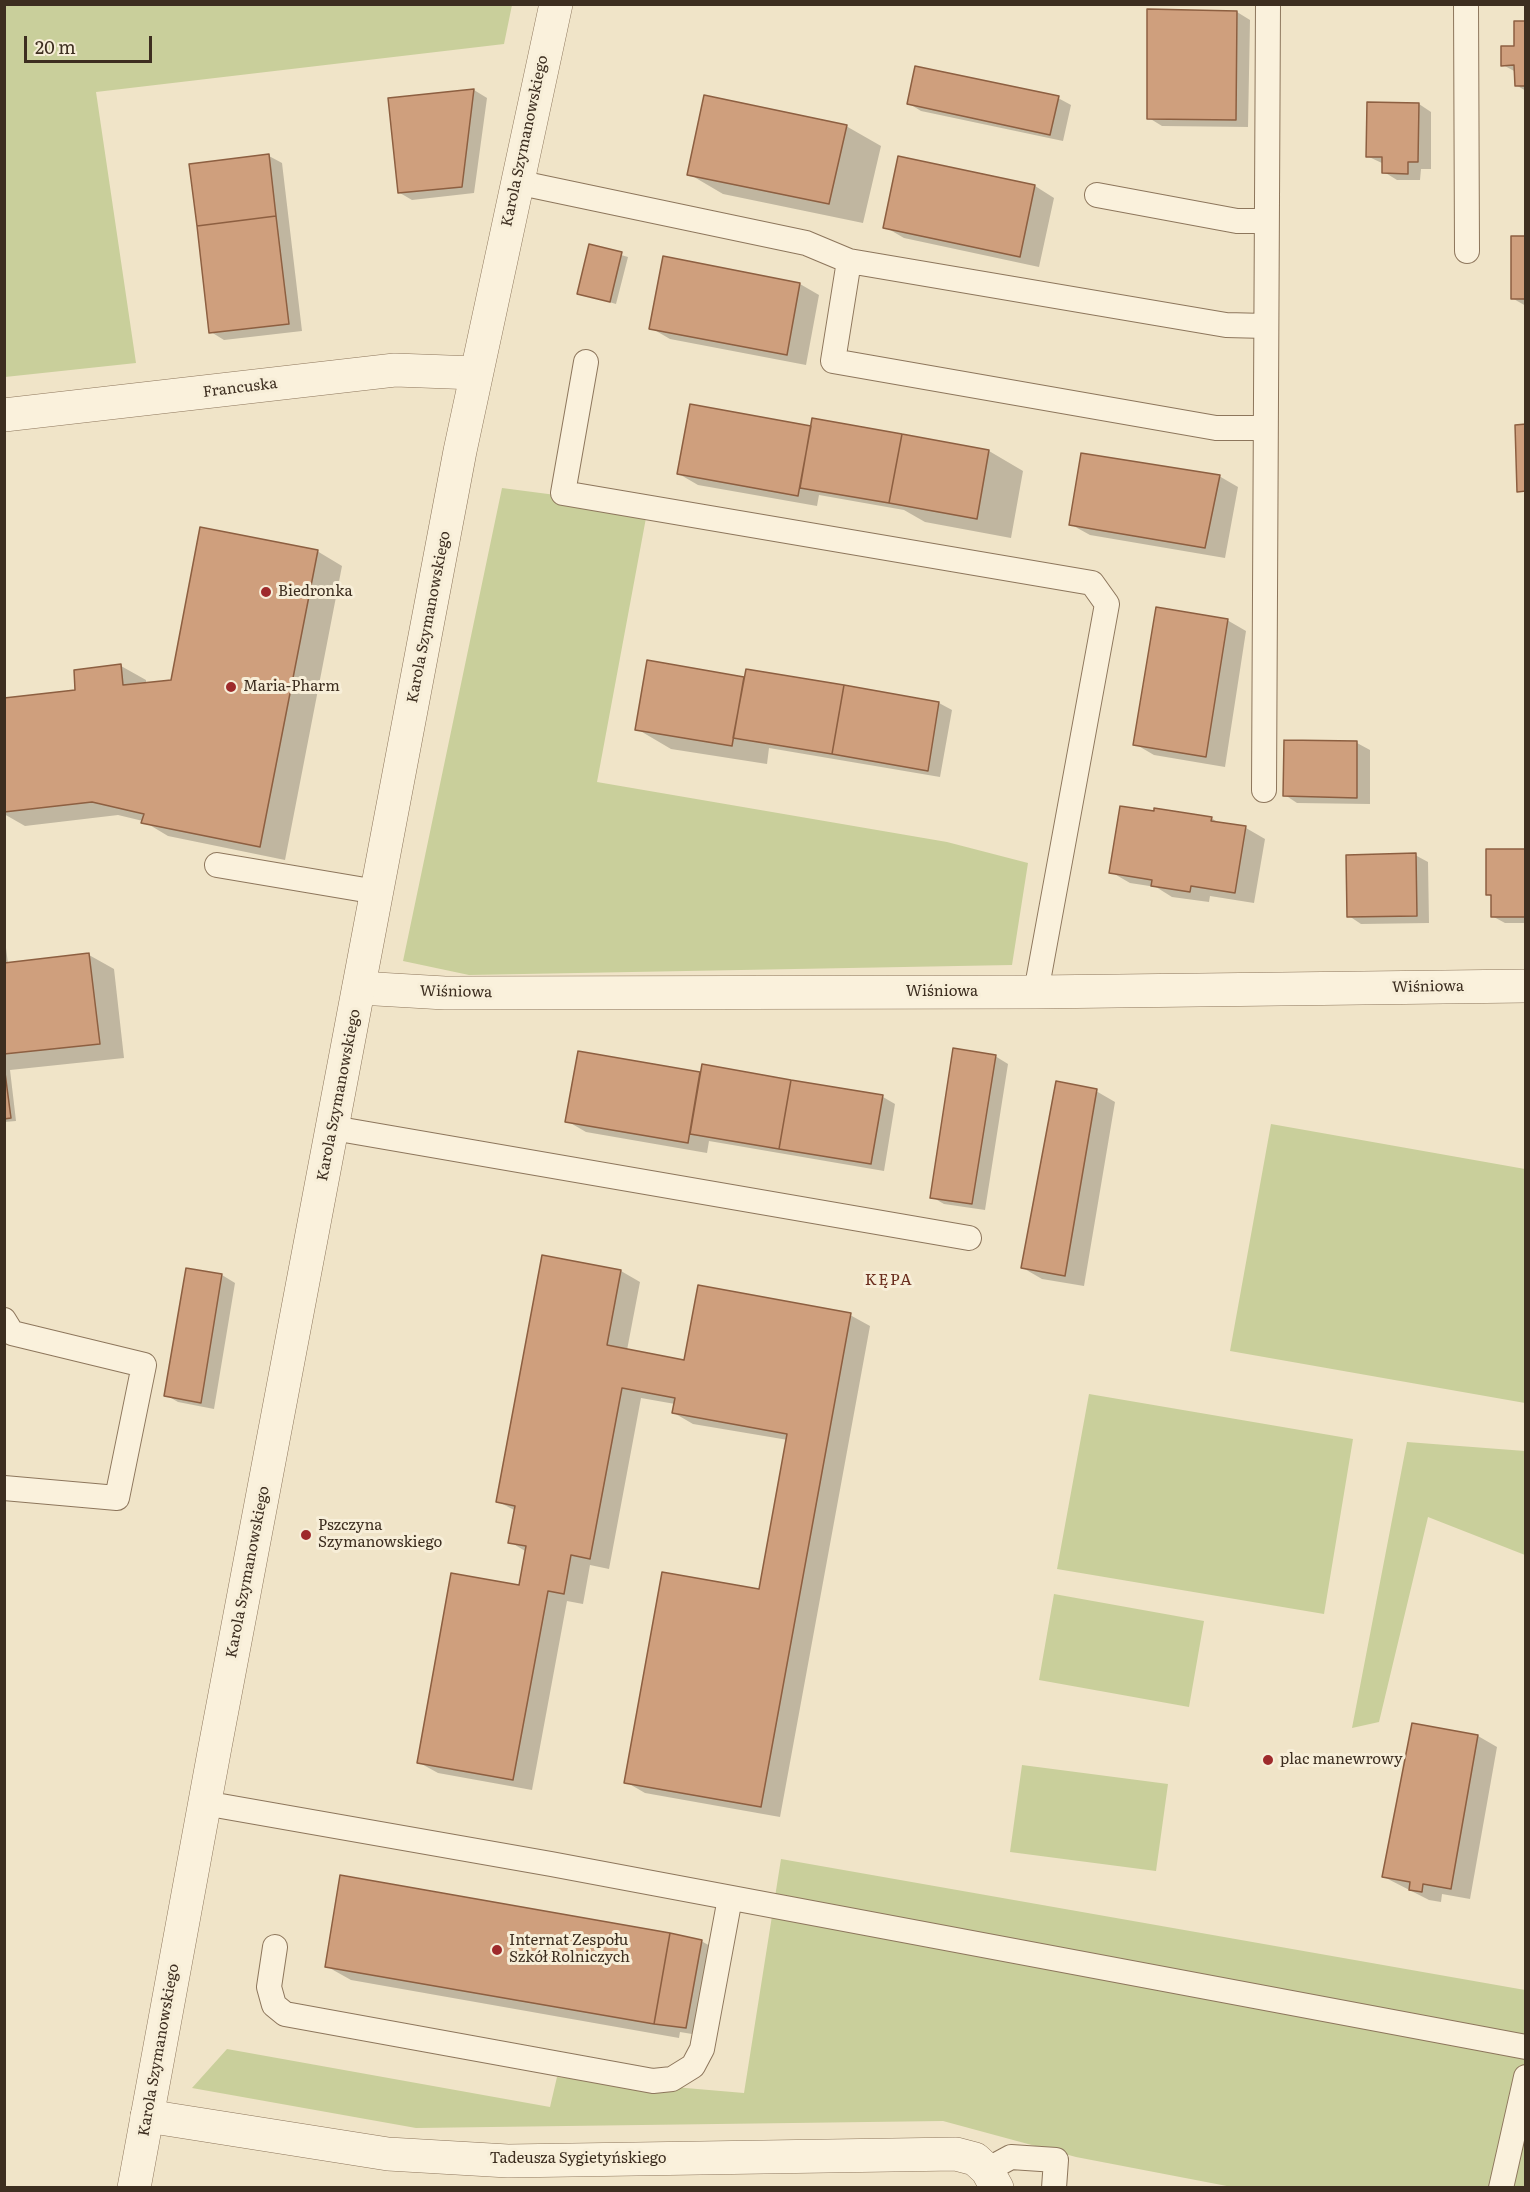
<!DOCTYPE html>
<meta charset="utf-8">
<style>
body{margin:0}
#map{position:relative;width:1530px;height:2192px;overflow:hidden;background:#f0e4c8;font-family:Literata,serif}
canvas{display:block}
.frame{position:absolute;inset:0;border:6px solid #3d2e20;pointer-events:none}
.scale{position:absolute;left:24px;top:36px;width:128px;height:27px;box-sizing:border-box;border:3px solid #3d2e20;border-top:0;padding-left:8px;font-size:18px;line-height:21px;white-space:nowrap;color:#3d2e20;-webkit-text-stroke:4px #f7eed8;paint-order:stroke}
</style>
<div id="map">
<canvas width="1530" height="2192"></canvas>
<div class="frame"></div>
<div class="scale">20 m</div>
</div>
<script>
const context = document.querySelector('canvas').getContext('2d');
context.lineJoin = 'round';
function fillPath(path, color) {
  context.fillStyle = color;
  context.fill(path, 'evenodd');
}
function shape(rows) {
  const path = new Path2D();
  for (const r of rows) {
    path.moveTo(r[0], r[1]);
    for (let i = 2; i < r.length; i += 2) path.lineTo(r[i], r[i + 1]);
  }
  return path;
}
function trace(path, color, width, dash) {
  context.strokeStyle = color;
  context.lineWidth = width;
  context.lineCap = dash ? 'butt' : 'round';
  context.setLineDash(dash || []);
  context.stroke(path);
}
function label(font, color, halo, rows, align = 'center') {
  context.font = font + ' Literata,serif';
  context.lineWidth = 6;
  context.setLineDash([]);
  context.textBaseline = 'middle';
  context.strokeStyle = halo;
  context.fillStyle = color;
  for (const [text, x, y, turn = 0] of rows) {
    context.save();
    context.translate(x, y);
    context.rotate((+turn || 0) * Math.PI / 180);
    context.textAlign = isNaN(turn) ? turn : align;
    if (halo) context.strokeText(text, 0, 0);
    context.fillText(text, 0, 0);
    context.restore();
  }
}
const green = shape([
 [4,5,5,4,512,5,504,44,96,92,136,363,5,377],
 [502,488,648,507,597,782,947,842,1028,863,1012,965,469,975,403,961],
 [1271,1124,1525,1169,1525,1403,1230,1351],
 [1089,1394,1353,1439,1324,1614,1057,1569],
 [1407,1442,1525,1451,1525,1555,1428,1517,1379,1722,1352,1728],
 [1054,1594,1204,1621,1189,1707,1039,1680],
 [1022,1765,1168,1784,1156,1871,1010,1852],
 [781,1859,1525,1990,1525,2187,1232,2187,1076,2157,943,2121,416,2128,192,2088,227,2049,550,2107,557,2077,744,2093]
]);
const shadow = shape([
 [1237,12,1250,20,1248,127,1162,126,1149,118],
 [1526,22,1526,91,1516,85,1516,72,1503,65,1516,48],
 [474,90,487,98,474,193,412,200,400,193,390,99],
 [1058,98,1071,105,1063,141,921,111,908,103],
 [1419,104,1431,112,1431,169,1421,169,1420,180,1397,180,1384,172,1384,164,1367,156],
 [846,126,881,146,863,223,723,194,689,174],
 [269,156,282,163,302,331,224,340,211,332],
 [899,158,1035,186,1054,198,1039,267,904,238,885,227],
 [1526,238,1526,306,1512,298],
 [591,246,628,257,616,304,579,293],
 [664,258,800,284,819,295,806,365,670,339,651,328],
 [810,428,989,451,1023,471,1011,538,925,522,904,510,819,495,817,506,698,485,679,474],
 [1219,476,1238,487,1225,558,1090,535,1070,524],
 [317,551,342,566,285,860,168,836,143,821,118,815,25,826,4,814,4,700,77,691,121,666,146,680,146,684,172,681],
 [1227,620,1246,631,1225,767,1154,755,1135,744],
 [648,662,745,679,939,703,952,710,940,777,769,748,767,764,671,749,637,729],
 [1357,743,1370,750,1370,804,1297,803,1285,795],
 [1211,818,1221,824,1246,828,1265,839,1254,903,1210,896,1209,902,1172,897,1156,887,1130,883,1111,872],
 [1526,851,1526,923,1505,923,1492,916,1492,897,1487,894],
 [1415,855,1428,862,1429,923,1361,924,1349,916],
 [4,932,8,964,89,955,114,969,124,1058,10,1070,16,1121,4,1122],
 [579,1053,702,1073,883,1097,895,1104,884,1171,709,1141,707,1153,586,1132,567,1121],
 [995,1056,1008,1064,985,1210,944,1204,932,1197],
 [1096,1091,1115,1102,1084,1286,1042,1279,1023,1268],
 [543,1257,621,1271,640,1282,627,1350,685,1361,850,1315,870,1326,780,1817,645,1793,626,1782,760,1590,788,1440,693,1424,674,1413,675,1404,641,1398,609,1569,590,1565,583,1604,567,1601,532,1790,438,1773,418,1762,520,1587,527,1552,510,1542,516,1511,497,1501],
 [222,1275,235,1283,214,1409,178,1402,166,1395],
 [1414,1725,1478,1736,1497,1747,1470,1899,1442,1894,1441,1902,1429,1900,1384,1877],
 [701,1941,714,1948,698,2035,680,2032,679,2038,351,1980,326,1966]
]);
const building = shape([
 [1147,9,1237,11,1236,120,1147,119,1147,9],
 [1514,21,1526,21,1526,86,1515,86,1514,65,1501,66,1501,46,1514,46,1514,21],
 [915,66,1059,96,1050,135,907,104,915,66],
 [474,89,462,187,398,193,388,98,474,89],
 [704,95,847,125,829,204,687,175,704,95],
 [1367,102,1419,103,1418,162,1408,162,1408,174,1382,173,1382,157,1366,157,1367,102],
 [269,154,276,216,197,226,189,164,269,154],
 [898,156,1035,185,1020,257,883,228,898,156],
 [276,216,289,324,209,333,197,226,276,216],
 [1511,236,1526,236,1526,299,1511,299,1511,236],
 [589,244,622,252,610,302,577,294,589,244],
 [663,256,800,283,787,355,649,329,663,256],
 [690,404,811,426,798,496,677,474,690,404],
 [812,418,902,434,889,503,800,488,812,418],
 [1526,424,1526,491,1517,492,1515,425,1526,424],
 [902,434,989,450,977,519,889,503,902,434],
 [1081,453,1220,475,1205,548,1069,525,1081,453],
 [200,527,318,550,260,847,141,823,144,814,92,802,4,812,4,698,75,690,74,670,121,664,123,685,171,680,200,527],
 [1156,607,1228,619,1206,757,1133,745,1156,607],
 [647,660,744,677,732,746,635,730,647,660],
 [746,669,844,685,832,754,733,738,746,669],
 [844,685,939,702,928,771,832,754,844,685],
 [1284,740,1357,741,1357,798,1283,796,1284,740],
 [1120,806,1154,811,1154,808,1212,817,1211,821,1246,826,1235,893,1191,886,1190,892,1151,886,1152,880,1109,873,1120,806],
 [1486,849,1526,849,1526,917,1491,917,1491,895,1486,895,1486,849],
 [1416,853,1417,916,1347,917,1346,855,1416,853],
 [89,953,100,1044,4,1054,4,963,89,953],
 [953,1048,996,1055,972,1204,930,1198,953,1048],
 [578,1051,700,1072,688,1143,565,1122,578,1051],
 [702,1064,791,1080,779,1149,690,1134,702,1064],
 [4,1065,11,1118,4,1119,4,1065],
 [791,1080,883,1095,871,1164,779,1149,791,1080],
 [1056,1081,1097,1089,1065,1276,1021,1268,1056,1081],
 [542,1255,621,1270,607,1345,684,1360,698,1285,851,1313,761,1807,624,1783,662,1572,759,1589,787,1434,672,1413,675,1398,622,1388,590,1559,571,1555,564,1594,548,1591,513,1780,417,1763,451,1573,519,1585,526,1546,508,1543,515,1506,496,1502,542,1255],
 [186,1268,222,1274,201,1403,164,1396,186,1268],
 [1412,1723,1478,1735,1451,1889,1423,1884,1422,1892,1409,1890,1410,1882,1382,1877,1412,1723],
 [340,1875,670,1933,654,2024,325,1967,340,1875],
 [670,1933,702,1940,686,2028,654,2024,670,1933]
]);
const service = shape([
 [1466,4,1467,251],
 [516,182,806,243,849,261,1226,325,1266,326],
 [1097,195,1237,221,1265,221],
 [849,261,833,361,1216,428,1265,428],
 [586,362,563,493,1092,583,1107,604,1036,992],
 [1264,790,1268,4],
 [217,865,377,892],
 [333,1128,969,1238],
 [4,1320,12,1333,144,1365,117,1498,4,1488],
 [204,1803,551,1864,1526,2047],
 [275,1947,269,1987,274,2005,285,2014,653,2081,672,2079,693,2066,702,2049,730,1898],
 [987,2170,1011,2157,1056,2160,1054,2188],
 [1501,2188,1526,2077]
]);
const minor = shape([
 [4,415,395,370,476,373],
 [359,988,445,993,1036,992,1526,986],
 [147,2116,388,2154,508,2161,956,2154,975,2159,987,2170,997,2188]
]);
const tertiary = shape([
 [134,2188,215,1747,460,451,556,4]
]);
const markers = [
 [266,592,6,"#9e2a2b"],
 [231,687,6,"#9e2a2b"],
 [306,1535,6,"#9e2a2b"],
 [1268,1760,6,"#9e2a2b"],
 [497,1950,6,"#9e2a2b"]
];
const streetNames = [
 ["Karola Szymanowskiego",525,141,-78],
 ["Francuska",240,388,-7],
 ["Karola Szymanowskiego",429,617,-79],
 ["Wiśniowa",1428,987,-1],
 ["Wiśniowa",456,992,1],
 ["Wiśniowa",942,992],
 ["Karola Szymanowskiego",339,1095,-79],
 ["Karola Szymanowskiego",248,1572,-79],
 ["Karola Szymanowskiego",159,2050,-80],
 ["Tadeusza Sygietyńskiego",578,2159]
];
const poiNames = [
 ["Biedronka",278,592],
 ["Maria-Pharm",243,687],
 ["Pszczyna",318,1526],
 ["Szymanowskiego",318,1543],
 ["plac manewrowy",1280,1760],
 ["Internat Zespołu",509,1941],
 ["Szkół Rolniczych",509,1958]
];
const neighbourhoodNames = [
 ["KĘPA",889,1280]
];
fillPath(green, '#c9cf9b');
fillPath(shadow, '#0003');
fillPath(building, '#cf9f7d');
trace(building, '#8d5f41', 1.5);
trace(service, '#8d765c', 26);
trace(minor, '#8d765c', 34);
trace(tertiary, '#8d765c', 34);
trace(service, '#faf1dc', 24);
trace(minor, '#faf1dc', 33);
trace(tertiary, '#faf1dc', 33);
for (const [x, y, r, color] of markers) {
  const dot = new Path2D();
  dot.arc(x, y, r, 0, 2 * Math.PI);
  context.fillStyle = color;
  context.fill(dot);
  trace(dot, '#f7eed8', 2);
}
label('15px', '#3d2e20', '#f7eed8', streetNames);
label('15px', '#3d2e20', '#f7eed8', poiNames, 'left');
context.letterSpacing = '1.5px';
label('16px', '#6b2e1e', '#f7eed8', neighbourhoodNames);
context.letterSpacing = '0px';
</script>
